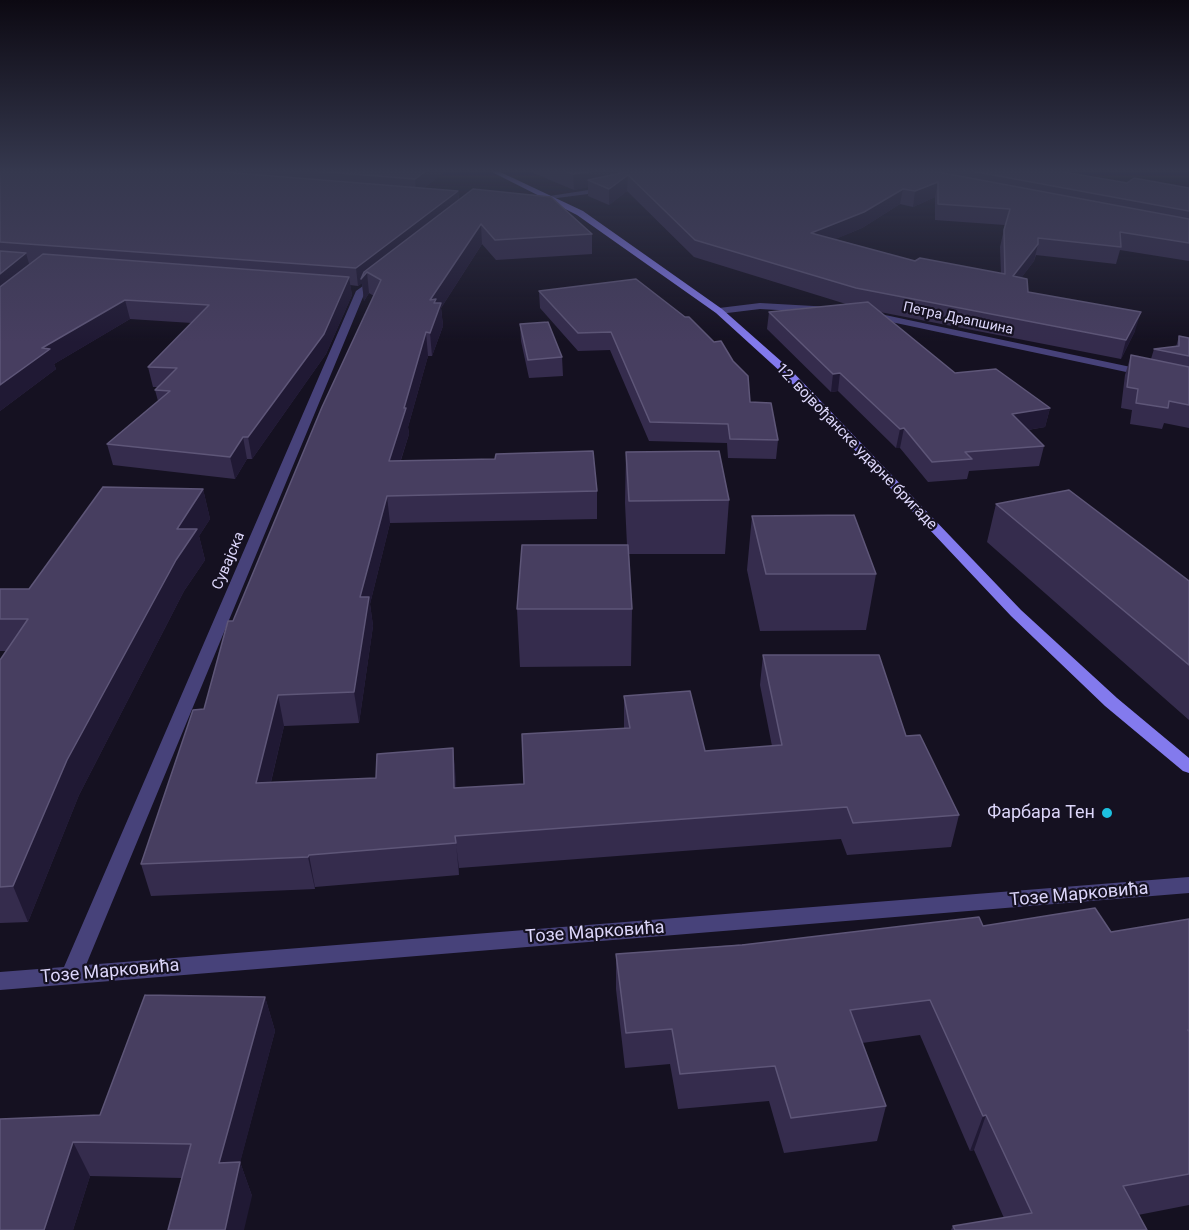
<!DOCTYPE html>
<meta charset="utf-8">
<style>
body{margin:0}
canvas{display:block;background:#151121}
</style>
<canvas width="1189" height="1230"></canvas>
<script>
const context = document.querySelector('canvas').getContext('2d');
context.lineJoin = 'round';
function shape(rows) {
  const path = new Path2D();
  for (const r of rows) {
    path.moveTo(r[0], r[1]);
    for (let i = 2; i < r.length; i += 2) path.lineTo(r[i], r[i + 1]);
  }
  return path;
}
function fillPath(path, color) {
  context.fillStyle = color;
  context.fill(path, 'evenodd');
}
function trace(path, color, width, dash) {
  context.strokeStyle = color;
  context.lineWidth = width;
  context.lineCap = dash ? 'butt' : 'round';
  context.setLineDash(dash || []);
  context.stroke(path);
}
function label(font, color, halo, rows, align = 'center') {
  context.font = font + ' Roboto,sans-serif';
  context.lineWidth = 4.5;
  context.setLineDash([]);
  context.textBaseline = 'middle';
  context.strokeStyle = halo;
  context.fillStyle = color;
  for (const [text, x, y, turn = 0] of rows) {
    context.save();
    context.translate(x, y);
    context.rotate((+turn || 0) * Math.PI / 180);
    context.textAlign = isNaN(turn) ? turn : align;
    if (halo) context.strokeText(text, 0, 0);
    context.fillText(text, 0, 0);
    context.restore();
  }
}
const minor = shape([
 [608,187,611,191,534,201,530,199,608,187],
 [377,276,382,279,365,292,86,965,1189,877,1189,893,0,990,0,972,64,967,356,291,377,276],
 [760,303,831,307,836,310,831,313,760,309,719,314,714,311,719,308,760,303],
 [866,311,1145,370,1150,373,1145,376,863,316,863,312,866,311]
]);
const secondary = shape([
 [488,170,496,170,583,211,722,309,790,369,1021,610,1117,698,1189,758,1189,773,1183,771,1105,706,1011,616,782,373,716,313,577,215,488,170]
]);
const wall = shape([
 [0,170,447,170,424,188,458,191,459,200,592,234,592,254,496,260,482,244,441,308,443,326,432,356,428,356,408,427,409,434,401,460,597,491,597,519,390,523,370,604,373,626,359,723,284,726,271,782,376,778,453,748,456,788,524,784,624,728,624,696,705,751,772,746,760,685,763,655,906,736,959,815,951,847,847,855,841,839,459,868,459,875,315,887,315,889,151,896,141,864,204,709,233,621,374,296,369,293,364,301,362,283,358,286,350,285,352,295,326,354,252,459,247,459,235,479,113,465,107,444,158,401,155,390,158,387,153,387,148,367,192,323,130,319,54,364,56,369,0,411],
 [526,170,1053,170,1127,183,1189,188,1189,261,1120,250,1116,264,1036,255,1034,261,1021,278,1028,292,1135,331,1121,359,880,312,955,373,1050,408,1045,427,1028,430,1044,446,1039,466,969,471,967,479,928,482,900,448,896,448,838,391,831,392,767,329,769,312,846,304,694,257,627,191,609,205,588,196,588,187,574,190],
 [935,197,935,220,1005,225,1000,247,1001,274,915,261,835,239,862,228,900,204,913,207],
 [539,291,750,402,778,440,776,459,728,458,727,443,649,441,610,350,578,351,540,308],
 [520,324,562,357,563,376,529,378,521,341],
 [1179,336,1189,338,1189,428,1164,423,1162,429,1130,424,1132,410,1121,408,1125,375,1131,355,1151,359,1154,349,1176,347],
 [626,452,729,500,725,554,629,554,632,609,631,666,520,667,517,609,627,545,625,503],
 [203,489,210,519,199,536,205,560,184,591,79,795,28,922,0,923,0,660,6,651,0,651,0,589,29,589],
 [996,504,1189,581,1189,720,987,542],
 [752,516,876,574,866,630,760,631,747,570],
 [1189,919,1189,1205,1138,1215,1147,1230,951,1230,953,1226,1004,1218,974,1150,970,1151,920,1035,862,1043,886,1106,877,1141,784,1153,769,1101,678,1109,670,1064,625,1068,616,989,616,954,983,926,1111,932],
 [265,997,275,1031,240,1162,252,1196,182,1178,90,1176,73,1230,0,1230,0,1119,100,1115]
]);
const shadedWall = shape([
 [427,170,447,170,416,194,415,179],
 [604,170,668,170,628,175,627,191,609,205,609,189,588,180,588,187,574,190,573,174],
 [938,182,935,197,913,207,915,191],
 [903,189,900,204,862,228,809,250,811,233],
 [458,191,459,207,367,272,369,293,364,301,362,283,358,286,356,268],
 [481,224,482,244,441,308,443,326,432,356,430,333,430,300],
 [1038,244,1034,261,1009,294,1013,276],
 [26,253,31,271,0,297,0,274],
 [349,277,352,295,326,354,252,459,248,437],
 [125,300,130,319,54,364,56,369,0,411,0,385,42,348],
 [1141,312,1135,331,1121,359,1126,340],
 [426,332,428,356,408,427,409,434,392,487,389,461],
 [840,373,838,391,831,392,833,374],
 [1050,408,1045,427,1008,433,1012,414],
 [904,428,900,448,896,448,900,429],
 [243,437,247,459,235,479,230,457],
 [203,489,210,519,199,536,205,560,184,591,79,795,28,922,13,886,67,760,176,560,177,529],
 [387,496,390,523,370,604,373,626,359,723,354,692,360,597],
 [278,695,284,726,263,815,256,783],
 [453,748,456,779,457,820,454,788],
 [455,836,459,868,459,875,456,843],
 [309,855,315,887,315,889,308,857],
 [265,997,275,1031,231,1197,219,1163],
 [986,1115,974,1150,970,1151,983,1116],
 [73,1142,90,1176,73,1230,44,1230],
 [240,1162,252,1196,244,1230,225,1230]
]);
const building = shape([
 [0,170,198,170,458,191,356,268,0,242,0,170],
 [302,170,427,170,415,179,302,170],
 [562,170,604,170,573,174,562,170],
 [635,170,927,170,1189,219,1189,243,1120,232,1121,247,1038,238,1038,244,1013,276,1027,279,1028,292,1141,312,1126,340,856,288,695,240,628,175,609,189,588,180,635,170],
 [938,182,938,204,1010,209,1004,230,1005,274,920,258,915,261,811,233,864,212,903,189,915,191,938,182],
 [966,170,1053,170,1127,183,1134,178,1189,188,1189,211,966,170],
 [473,189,551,197,592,234,495,240,481,224,430,300,436,299,434,303,441,303,430,333,426,332,404,408,406,408,389,461,495,459,496,454,593,451,597,491,387,496,360,597,369,597,354,692,278,695,256,783,376,778,377,754,453,748,454,788,524,784,522,734,630,728,624,696,690,691,705,751,782,745,763,655,879,655,906,736,920,735,959,815,853,823,847,807,455,836,456,843,309,855,308,857,141,864,193,710,204,709,228,621,233,621,322,407,381,280,367,272,361,279,364,272,473,189],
 [0,251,26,253,0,274,0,251],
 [43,254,349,277,324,334,248,437,243,437,230,457,107,444,170,391,155,390,177,368,148,367,209,305,125,300,42,348,50,349,0,385,0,287,43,254],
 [636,279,685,317,689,317,714,342,721,341,733,361,748,376,750,402,771,403,778,440,730,439,728,424,650,422,611,332,578,333,539,291,636,279],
 [868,302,955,373,996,369,1050,408,1012,414,1044,446,965,452,972,459,932,462,904,428,900,429,840,373,833,374,769,312,868,302],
 [548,322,562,357,528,360,520,324,548,322],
 [1179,336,1189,338,1189,356,1154,349,1179,346,1179,336],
 [1131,355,1189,367,1189,405,1169,401,1168,408,1136,403,1138,389,1127,387,1131,355],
 [719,451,729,500,629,501,626,452,719,451],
 [103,487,203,489,177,529,197,529,176,560,67,760,13,886,0,887,0,660,28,619,0,619,0,589,29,589,103,487],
 [1069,490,1189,581,1189,665,996,504,1069,490],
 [854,515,876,574,766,574,752,516,854,515],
 [522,545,628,545,632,609,517,609,522,545],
 [1095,908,1111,932,1189,919,1189,1030,1188,1030,1189,1032,1189,1174,1123,1186,1147,1230,955,1230,953,1226,1032,1213,986,1115,983,1116,930,1000,850,1010,886,1106,791,1118,775,1066,680,1074,672,1029,626,1033,616,954,742,945,979,917,983,926,1095,908],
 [145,995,265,997,219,1163,240,1162,225,1230,168,1230,191,1144,73,1142,44,1230,0,1230,0,1119,100,1115,145,995]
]);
const markers = [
 [1107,813,6,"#1dc0df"]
];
const farStreetnames = [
 ["Петра Драпшина",958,319,12]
];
const streetNames = [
 ["12. војвођанске ударне бригаде",856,447,46],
 ["Сувајска",229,561,-67]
];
const nearPoinames = [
 ["Фарбара Тен",1095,813]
];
const nearStreetnames = [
 ["Тозе Марковића",1079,895,-5],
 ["Тозе Марковића",595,933,-4],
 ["Тозе Марковића",110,972,-5]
];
fillPath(minor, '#47427a');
fillPath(secondary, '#837aed');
fillPath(wall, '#352c4d');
fillPath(shadedWall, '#201934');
fillPath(building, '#473e60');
trace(building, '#5e5678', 1.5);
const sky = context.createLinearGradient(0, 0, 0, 342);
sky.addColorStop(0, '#0c0912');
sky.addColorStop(0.5, '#35384e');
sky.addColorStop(1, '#35384e00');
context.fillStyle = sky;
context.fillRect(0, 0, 1189, 342);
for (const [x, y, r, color] of markers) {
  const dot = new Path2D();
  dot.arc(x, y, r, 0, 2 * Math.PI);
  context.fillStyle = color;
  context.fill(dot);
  trace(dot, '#151121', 2);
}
label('14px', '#dcd6fa', '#151121', farStreetnames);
label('15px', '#dcd6fa', '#151121', streetNames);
label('18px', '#dcd6fa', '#151121', nearPoinames, 'right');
label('18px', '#dcd6fa', '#151121', nearStreetnames);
</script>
